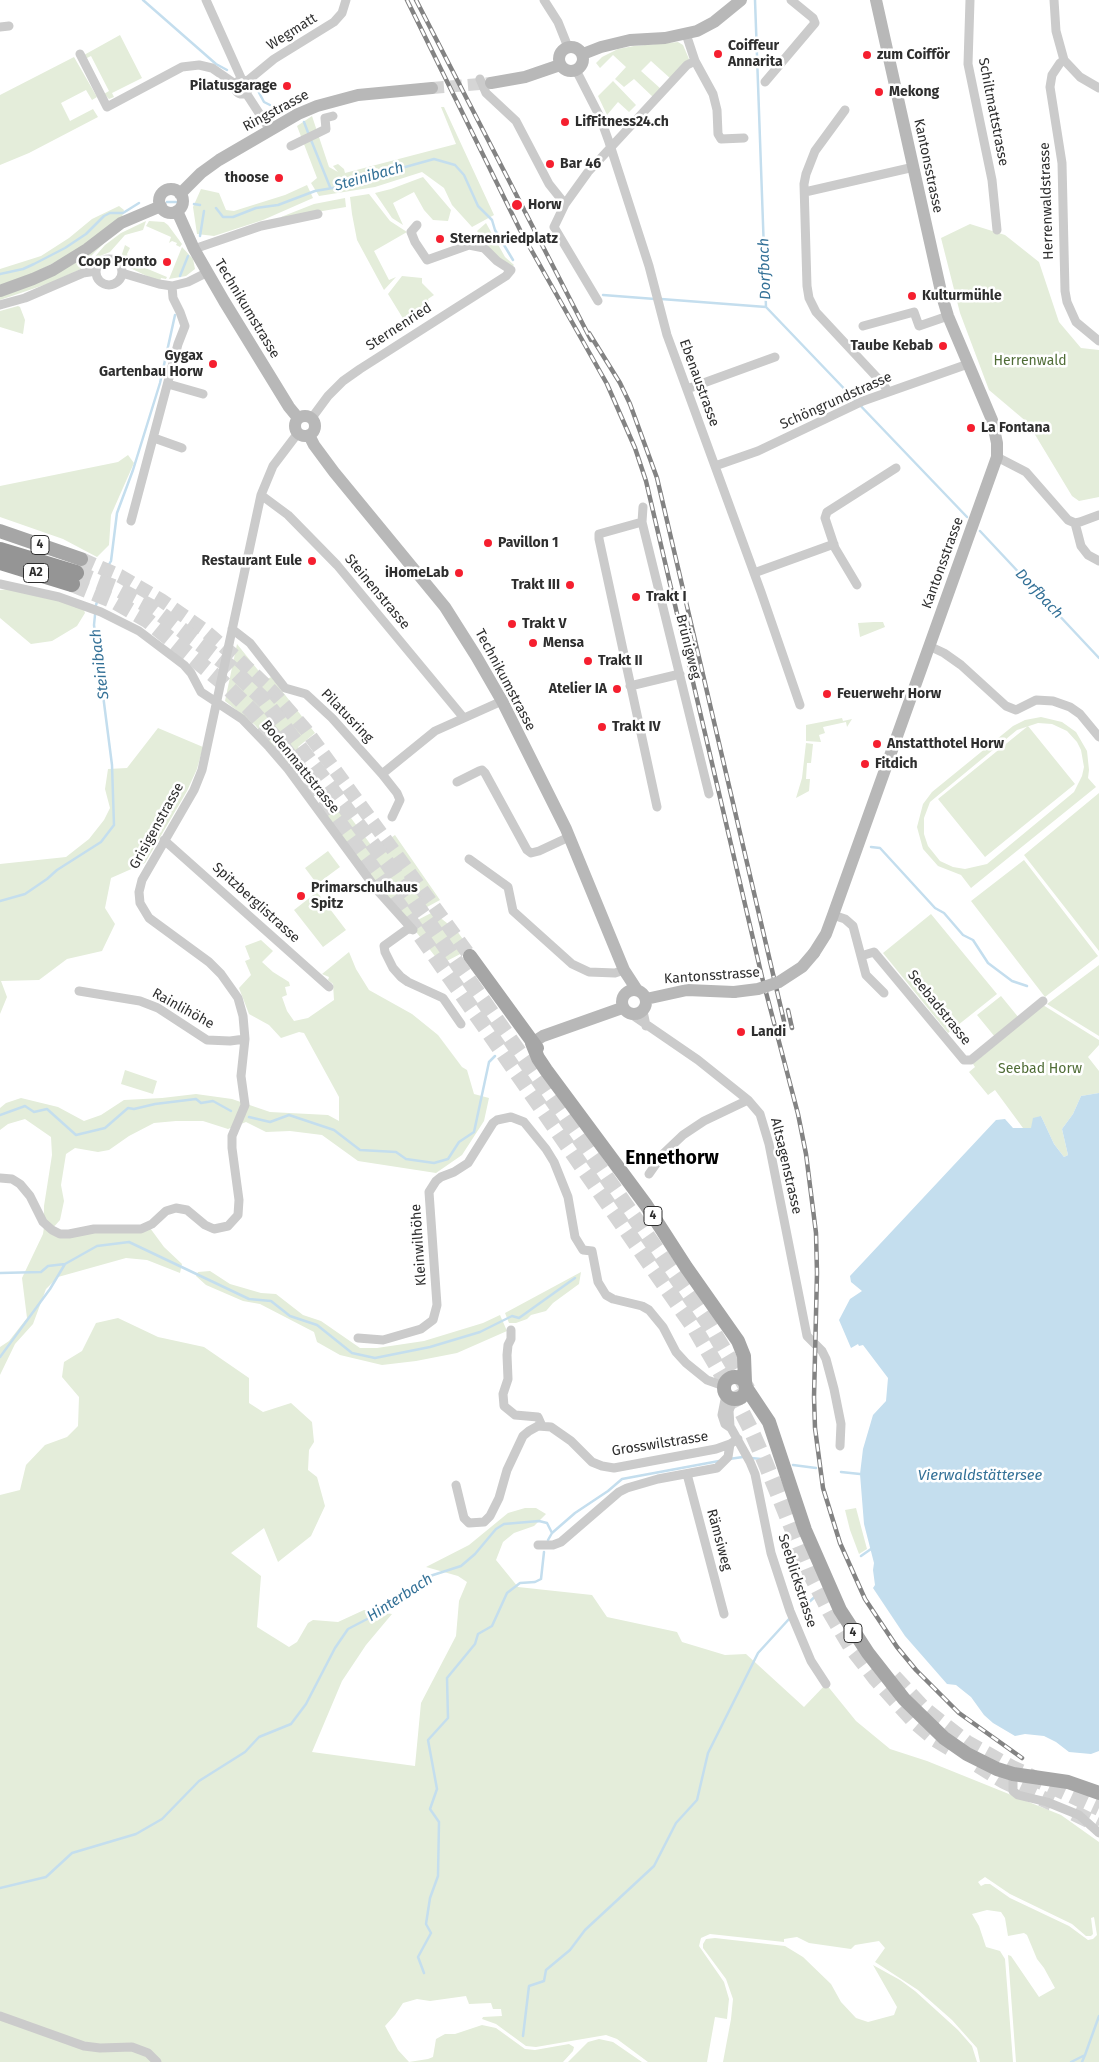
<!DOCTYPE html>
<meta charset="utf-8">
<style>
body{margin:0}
canvas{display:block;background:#fff}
</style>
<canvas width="1099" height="2062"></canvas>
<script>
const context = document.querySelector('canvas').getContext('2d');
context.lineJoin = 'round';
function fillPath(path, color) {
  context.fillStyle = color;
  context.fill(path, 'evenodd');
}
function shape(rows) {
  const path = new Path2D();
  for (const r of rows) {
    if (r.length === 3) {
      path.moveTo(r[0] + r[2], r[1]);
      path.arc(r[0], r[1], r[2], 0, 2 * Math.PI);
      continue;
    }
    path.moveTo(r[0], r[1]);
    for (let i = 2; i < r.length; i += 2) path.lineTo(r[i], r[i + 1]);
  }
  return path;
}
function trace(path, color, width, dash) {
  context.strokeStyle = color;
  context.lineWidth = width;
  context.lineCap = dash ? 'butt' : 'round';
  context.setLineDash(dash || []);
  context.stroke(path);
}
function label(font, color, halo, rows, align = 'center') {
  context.font = font + ' "Fira Sans",sans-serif';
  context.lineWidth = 5;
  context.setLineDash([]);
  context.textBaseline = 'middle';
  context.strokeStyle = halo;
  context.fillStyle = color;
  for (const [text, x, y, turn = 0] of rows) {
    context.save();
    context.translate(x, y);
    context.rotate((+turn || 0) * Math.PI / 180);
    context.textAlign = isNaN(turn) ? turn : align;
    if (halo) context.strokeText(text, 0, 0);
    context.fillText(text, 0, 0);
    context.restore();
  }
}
const green = shape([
 [120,35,142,78,112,93,114,97,109,99,104,94,109,91,91,56,85,59,84,55],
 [678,42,683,45,689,59,671,79,651,61,641,71,661,89,653,97,634,79,624,87,615,79,626,67,613,55,600,68,596,63,602,57,618,49,634,46],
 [74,57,97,97,92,100,86,90,61,103,70,121,93,109,98,117,29,153,0,165,0,95],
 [613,81,636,105,629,112,618,102,607,115,598,96],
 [441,107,444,107,494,215,472,227,452,205,444,188,422,172,375,187,319,196,311,183,317,178,297,126,312,116,329,167,338,172,333,166,338,164,344,169,345,173,456,144],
 [423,177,451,210,448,221,433,220,424,210,414,192,393,203,403,225,392,218,375,193,391,189],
 [307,185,313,198,263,220,214,236,197,234,193,207,201,189,219,193,226,210,234,211,285,195],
 [369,194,390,221,407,232,374,251,389,280,396,277,384,290,357,240,352,214,350,197],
 [345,198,346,207,282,218,281,217,314,204],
 [119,206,124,210,122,217,71,254,30,275,0,285,0,269,41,256,69,238,92,219],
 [146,221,143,230,125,235,110,252,100,256,90,266,86,267,105,245,121,233],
 [149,221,164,222,168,225,182,244,180,247,176,245,177,243,172,241,169,243,171,237,146,226],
 [486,223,505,257,514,265,512,267,498,259,477,231],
 [970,224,1005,235,1039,262,1059,322,1081,348,1099,350,1099,497,1079,501,1072,496,1028,423,989,390,960,313,941,238],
 [125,227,107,240,81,266,81,269,50,283,0,300,0,296],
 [125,245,130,248,127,254,131,262,167,277,166,279,161,278,160,281,151,278,128,267,121,257],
 [182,247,193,259,195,269,186,276,169,279],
 [402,276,422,278,422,283,434,295,428,299,431,309,407,325,388,294],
 [18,306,20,307,25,320,23,334,0,327,0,311],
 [128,455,134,463,111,515,109,545,97,557,63,539,0,517,0,486,118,462],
 [11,589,51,598,84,610,85,613,77,626,52,641,31,644,0,618,0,590],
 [874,622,883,622,885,627,860,637,858,623],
 [237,644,266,680,271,677,315,733,298,747,306,759,291,769,255,725,225,701],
 [1041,717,1062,722,1076,732,1087,751,1089,770,1088,778,1096,787,971,888,961,875,938,866,923,849,917,827,923,804,932,792,1013,726,1025,720],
 [1038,723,1052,724,1067,731,1077,742,1081,750,1084,767,1082,776,1074,792,987,864,965,869,953,867,940,861,928,846,924,834,924,818,930,802,1017,730],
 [842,718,843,721,852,719,847,727,846,722,823,727,825,733,819,735,821,742,806,741,806,725],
 [1028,726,1075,784,985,857,938,799],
 [158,728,203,747,197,769,187,791,145,863,111,878,105,908,115,924,102,951,67,959,39,980,1,981,7,997,0,1014,0,864,66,857,89,839,104,820,110,808,105,789,108,769,127,768],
 [806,743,813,744,811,763,807,763,806,779,810,779,809,791,796,798,802,778],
 [1099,793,1099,951,1024,855],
 [333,803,347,821,351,818,374,849,395,835,440,900,405,919,322,812],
 [328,851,340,867,317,884,305,868],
 [1024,860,1098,956,1045,997,971,901],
 [317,892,346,930,323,947,294,910],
 [433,912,457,931,470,949,441,964,410,924],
 [931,914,997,994,948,1033,883,953],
 [261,940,273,951,262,962,273,972,289,982,290,986,285,987,287,995,282,997,287,1011,294,1021,308,1018,334,1000,333,984,328,980,329,977,322,974,349,952,356,969,369,990,412,1014,438,1035,462,1067,467,1070,474,1094,489,1098,484,1121,462,1155,436,1173,358,1161,322,1135,290,1131,266,1132,246,1122,228,1129,203,1121,176,1121,154,1123,129,1136,109,1150,98,1152,75,1148,66,1154,61,1185,64,1201,60,1220,52,1229,44,1221,44,1206,52,1155,51,1137,25,1119,8,1124,0,1130,0,1108,6,1103,21,1098,58,1107,84,1121,101,1115,124,1100,162,1098,196,1094,232,1099,270,1112,328,1115,339,1121,339,1097,304,1033,299,1032,281,1038,269,1025,249,1014,239,988,251,975,245,961,250,959,245,946],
 [1099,965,1099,1036,1047,1004],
 [1001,996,1019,1018,995,1037,977,1015],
 [1043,1005,1099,1040,1099,1045,1088,1057,1099,1071,1099,1093,1081,1096,1073,1114,1062,1129,1068,1155,1064,1157,1054,1144,1041,1116,1032,1128,1023,1128,995,1090,988,1095,969,1072,975,1067,973,1064],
 [125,1070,157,1081,153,1094,121,1084],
 [44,1227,50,1232,150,1228,164,1247,182,1264,180,1273,147,1260,126,1258,58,1277,46,1289,33,1324,15,1344,0,1375,0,1347,9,1341,27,1318,22,1278,43,1234],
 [210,1271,230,1284,261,1293,276,1294,303,1315,321,1321,360,1348,377,1348,424,1341,483,1323,500,1315,507,1331,457,1353,416,1361,382,1365,340,1355,317,1342,314,1332,260,1304,243,1301,206,1285,196,1276,198,1272],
 [581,1272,579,1284,553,1303,546,1311,531,1315,527,1319,516,1323,509,1323,505,1313],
 [118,1318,158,1337,204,1347,249,1378,249,1403,263,1412,291,1403,312,1422,314,1442,309,1450,308,1470,317,1477,325,1506,311,1536,278,1562,264,1528,231,1553,261,1576,257,1627,289,1647,297,1642,308,1623,313,1620,338,1622,364,1610,392,1614,366,1645,342,1681,312,1752,415,1766,421,1703,456,1636,459,1601,467,1582,458,1576,426,1567,469,1545,508,1513,525,1508,536,1508,546,1514,534,1526,514,1533,503,1542,496,1560,518,1587,592,1595,607,1617,677,1632,682,1642,725,1655,746,1654,804,1707,826,1684,856,1721,890,1749,927,1761,1061,1815,1099,1842,1099,2062,1016,2062,1008,1955,1011,1956,1039,1997,1055,1988,1044,1968,1037,1959,1027,1935,1024,1933,1008,1936,1005,1918,1001,1912,987,1910,972,1914,979,1926,986,1947,1000,1951,1005,1959,1013,2062,980,2062,977,2048,952,2020,918,1990,875,1962,885,1948,879,1941,855,1945,851,1949,809,1943,797,1937,784,1939,784,1942,710,1934,701,1938,699,1946,724,1982,729,1999,727,2019,715,2017,707,2062,648,2062,617,2039,606,2035,536,2047,526,2046,496,2024,482,2019,483,2017,502,2016,501,2009,493,2009,491,2003,469,2004,466,1996,430,2001,417,1999,403,2003,395,2015,385,2026,398,2050,409,2062,428,2059,433,2057,436,2039,445,2034,455,2034,482,2025,496,2028,525,2049,535,2050,569,2044,574,2047,573,2051,563,2062,0,2062,0,1495,20,1490,26,1465,45,1445,67,1437,78,1426,79,1397,62,1377,64,1362,82,1351,96,1323],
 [985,1877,1010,1894,1072,1924,1086,1936,1091,1936,1093,1934,1091,1918,1094,1917,1097,1935,1093,1939,1088,1940,1069,1926,1010,1898,990,1884,985,1884,981,1886,978,1882],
 [856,1508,867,1549,859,1554,850,1530,845,1510],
 [715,1938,785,1946,803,1957,831,1984,841,2002,856,2018,868,2022,894,2015,897,2007,873,1965,900,1980,915,1991,958,2030,972,2046,977,2062,723,2062,731,2019,733,1999,726,1979,703,1948,703,1944,706,1939],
 [599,2039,613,2042,642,2062,568,2062,588,2042]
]);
const water = shape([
 [1099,1093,1099,1751,1091,1754,1069,1752,1056,1742,1044,1736,1025,1734,1015,1736,993,1723,984,1715,971,1697,956,1685,947,1684,905,1636,873,1588,875,1585,873,1570,874,1563,864,1524,860,1474,863,1449,873,1415,886,1401,888,1378,863,1345,859,1346,858,1344,851,1348,839,1320,850,1299,862,1291,851,1282,850,1276,996,1120,1005,1119,1013,1128,1031,1128,1033,1118,1041,1116,1054,1144,1064,1157,1068,1155,1062,1129,1073,1114,1081,1096]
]);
const stream = shape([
 [143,0,216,64,227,70],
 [755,0,766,307,967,517],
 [257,89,264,102,270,105],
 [304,122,309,135],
 [311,140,330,187],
 [167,202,176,202],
 [194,204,200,205],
 [216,208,223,217,233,217,256,208,278,205,315,191,356,184,380,174,434,159,455,165,464,175,478,206,492,220,495,230,513,260],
 [200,236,204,211],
 [0,274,23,269,34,264,65,248,86,234,104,216,110,213,123,213,139,203],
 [180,276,188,256],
 [603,295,655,299],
 [661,299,766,307],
 [980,531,1099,658],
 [871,847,880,848,935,908,944,913,963,935,973,940,988,963,1012,981,1027,986],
 [0,901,25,894,47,879,57,870,101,842,114,825,112,765,94,625,96,605,102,587,103,575,111,561,117,513,133,470,160,383,175,315],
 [0,1115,25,1106,34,1112,47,1109,76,1135,105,1128,128,1108,134,1109,155,1104,196,1099,201,1103,213,1101,231,1111],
 [249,1117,270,1122,289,1115,334,1130,360,1150,396,1152,406,1159,434,1163,448,1159,459,1142,474,1132,489,1062,495,1056],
 [0,1273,41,1272,48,1266,65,1264,97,1246,129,1242,249,1299,271,1301,290,1316,317,1325,352,1353,375,1358,430,1347,480,1332,512,1316,519,1318,575,1278],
 [0,1357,50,1289,65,1264],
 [751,1458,771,1460],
 [729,1459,743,1457],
 [793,1465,816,1468],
 [841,1472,860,1474],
 [548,1540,552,1533],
 [861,1556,871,1549],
 [808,1603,819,1593],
 [0,1888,46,1877,72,1853,136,1834,162,1819,199,1781,245,1752,259,1737,291,1724,306,1704,335,1648,348,1629,394,1605,409,1589,430,1576,461,1566,475,1554,496,1529,504,1524,539,1521,547,1523,552,1533,575,1513,608,1491,622,1479,719,1461],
 [424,1973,418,1957,431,1933,426,1924,430,1898,438,1876,439,1822,430,1809,437,1789,428,1740,448,1718,447,1678,475,1644,478,1634,492,1626,507,1593,520,1583,535,1582,541,1579,544,1552],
 [523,2036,529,1986,544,1981,546,1970,570,1950,585,1930,654,1866,676,1823,697,1800,708,1753,758,1653,789,1619],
 [1071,2062,1085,2055,1099,2016],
 [1082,2062,1085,2055]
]);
const secondaryTunnel = shape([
 [432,88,491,83]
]);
const primaryTunnel = shape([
 [81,559,120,576,161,600,204,630,237,658,272,691,306,730,470,956]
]);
const highwayTunnel = shape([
 [76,573,116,588,153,608,229,666,264,700,387,863,708,1323,748,1390],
 [72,584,114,601,147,620,221,681,252,711,283,747,375,871,487,1030,695,1329,729,1387,750,1428,765,1462,811,1575,830,1612,851,1647,876,1679,913,1720,935,1739,950,1748],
 [894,1677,924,1709,967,1743,1012,1768,1099,1808],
 [978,1765,1004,1781,1052,1803],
 [1074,1813,1099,1825]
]);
const street = shape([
 [206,0,242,80],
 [544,0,558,22,568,47],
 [970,0,968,64,992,180,997,230],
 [1054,0,1056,31,1064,60,1080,77,1099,88],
 [0,27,9,26],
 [686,34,695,61,713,94,717,110,718,134,721,139,744,138],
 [80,54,107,107,182,67,199,65,212,68,235,84],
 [1064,60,1060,63,1052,75,1050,87,1062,163,1065,291,1067,302,1076,322,1099,341],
 [576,70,600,117,609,142,649,266,667,335,761,592,800,705],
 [480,79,486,93,516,121,549,184,565,204],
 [242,87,7],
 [246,82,274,59,334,22,342,13,346,0],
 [765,82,815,23,813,18,791,0],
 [246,93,270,130],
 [845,110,815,151,806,174,804,184,807,286,809,298,816,312,884,385,888,392],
 [291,146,326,129,325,118,333,116],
 [805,192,914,167],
 [194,249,261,226,318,214],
 [109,272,13],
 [122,273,159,284,172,286,188,282,208,272],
 [598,301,554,227,565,204,588,172,687,65,695,61],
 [0,305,25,298,83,273,96,271],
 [863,326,914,312,919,326,948,316],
 [168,384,203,394],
 [687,389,775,357],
 [311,419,328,396,343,381,360,369,506,276,511,270,497,261,484,248,469,245,427,260,415,242,411,232,417,225],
 [154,438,182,448],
 [997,457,1026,472,1068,520,1075,523,1080,522,1099,515],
 [715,466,758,451,863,401,968,364],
 [261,495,288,515,337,565,463,717],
 [643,507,642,522,709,794],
 [131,521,178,344,185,326,180,312,173,298,172,286],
 [642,522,599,534,599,539,657,807],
 [1075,523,1081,546,1088,555,1099,561],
 [754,573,834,544],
 [0,584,59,597,101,612,139,631,184,665,191,673,201,692,242,719,269,747,288,769,377,890,413,930],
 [857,585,835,548,825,518,827,512,896,468],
 [232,629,250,643,285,688,306,694,332,718,382,774,397,793,400,800,392,817],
 [929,646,944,653,961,665,1006,706,1016,710,1036,700,1053,701,1070,707,1080,714,1099,737],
 [630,686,680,674],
 [382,774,435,731,502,701],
 [457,782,479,771,482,770,485,773,527,850,531,853,539,851,569,837],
 [164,840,329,987],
 [469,859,508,887,513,911,572,964,589,972,615,973,624,970],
 [833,915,845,919,853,926,866,975,884,993],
 [409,928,384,946,385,952,393,968,401,977,408,982,443,998,461,1024],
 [861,956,874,952,964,1060,971,1060,1043,1001],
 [79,991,140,1001,158,1008,207,1040,230,1041,245,1039],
 [643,1011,646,1026],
 [631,1014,698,1060,748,1100,760,1114,769,1144,807,1336,822,1351,826,1359,834,1389,841,1424,840,1446],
 [649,1174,663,1154,683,1135,704,1121,748,1100],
 [0,1178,12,1179,20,1184,30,1196,43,1222,52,1230,60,1234,69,1234,94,1229,141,1229,152,1224,166,1211,176,1208,187,1210,205,1225,214,1229,228,1226,238,1215,239,1200,232,1148,232,1136,245,1105,241,1076,245,1039,243,1016,238,998,221,974,209,962,149,918,140,903,139,892,142,880,194,790,202,770,261,495,273,466,298,433],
 [511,1330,511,1339,508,1345,507,1355,508,1379,503,1394,504,1406,515,1415,538,1417,542,1426],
 [358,1338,383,1340,421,1329,433,1320,437,1305,429,1192,436,1181,441,1177,454,1172,468,1163,493,1123,497,1120,511,1117,524,1122,546,1149,554,1162,568,1197,575,1237,583,1250,592,1251,598,1282,606,1295,613,1299,642,1306,649,1310,663,1327,676,1352,686,1363,707,1380,724,1386],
 [726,1395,722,1415,725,1424,731,1428,750,1462,755,1474,771,1553,790,1611,811,1661,826,1684],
 [730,1426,729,1411,733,1399],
 [687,1474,724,1614],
 [456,1485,464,1518,469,1523,484,1522,490,1516,499,1498,507,1470,523,1436,529,1431,538,1426,551,1427,571,1441,592,1462,602,1466,614,1468,716,1449,730,1444,738,1439],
 [538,1545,553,1545,561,1542,619,1492,627,1488,658,1479,717,1468,728,1457,730,1444],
 [1013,1774,1013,1791,1018,1795,1047,1802,1079,1815,1099,1833],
 [0,2016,84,2046,100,2048,132,2047,148,2053,157,2062]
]);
const secondary = shape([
 [571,59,12],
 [583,54,601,47,630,40,665,38,697,31,714,22,741,0],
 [491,83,525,77,560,65],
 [171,201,12],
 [180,194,201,173,219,160,298,114,317,106,358,95,432,88],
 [177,211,194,249,224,301,289,407,298,418],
 [0,291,33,279,53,270,87,249,121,223,161,206],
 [305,426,10],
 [309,435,314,445,334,472,445,607,476,656,502,701,566,829,624,970,637,990],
 [814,953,826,934,833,915,997,457,997,443,992,420,948,316,942,296,876,0],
 [634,1002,12],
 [646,999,687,990,734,992],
 [532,1043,543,1036,622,1008]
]);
const primary = shape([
 [0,531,81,559],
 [470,956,537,1048],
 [532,1043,538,1058,546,1070,646,1205,686,1267,738,1341,744,1356,745,1382],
 [735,1388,11],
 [747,1389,769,1422,805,1530,840,1610,868,1653,904,1699,944,1738,967,1754,997,1769,1013,1774,1068,1782,1099,1793]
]);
const highway = shape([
 [0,550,76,573],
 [0,562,72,584]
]);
const rail = shape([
 [407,0,520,230,607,384,635,448,646,481,762,977,798,1114,806,1154,816,1233,817,1273,814,1397,815,1428,823,1488,840,1543,865,1599,897,1647,916,1670,959,1713,1022,1758],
 [416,0,591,340],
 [589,333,620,383,630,404,657,478,784,1021],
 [788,1010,792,1028]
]);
const secondaryBridge = shape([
 [734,992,758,989,779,982,802,967,814,953]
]);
const markers = [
 [718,54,5,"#f51f2f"],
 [867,55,5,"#f51f2f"],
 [287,86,5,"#f51f2f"],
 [879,92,5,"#f51f2f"],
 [565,122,5,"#f51f2f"],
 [550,164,5,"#f51f2f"],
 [279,178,5,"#f51f2f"],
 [517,205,6,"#f51f2f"],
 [440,239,5,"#f51f2f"],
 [167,262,5,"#f51f2f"],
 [912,296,5,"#f51f2f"],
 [943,346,5,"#f51f2f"],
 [213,364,5,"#f51f2f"],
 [971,428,5,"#f51f2f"],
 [488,543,5,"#f51f2f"],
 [312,561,5,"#f51f2f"],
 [459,573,5,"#f51f2f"],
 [570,585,5,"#f51f2f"],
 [636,597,5,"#f51f2f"],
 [512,624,5,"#f51f2f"],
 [533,643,5,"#f51f2f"],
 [588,661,5,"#f51f2f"],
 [617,689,5,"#f51f2f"],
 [827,694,5,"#f51f2f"],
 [602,727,5,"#f51f2f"],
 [877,744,5,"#f51f2f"],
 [865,764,5,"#f51f2f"],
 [301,896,5,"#f51f2f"],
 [741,1032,5,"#f51f2f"]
];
const shields = [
 [40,545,18],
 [36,573,25],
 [653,1216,18],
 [853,1633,18]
];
const shieldNames = [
 ["4",40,545],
 ["A2",36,573],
 ["4",653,1216],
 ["4",853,1633]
];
const streetNames = [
 ["Wegmatt",292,32,-32],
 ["Ringstrasse",276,111,-28],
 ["Schiltmattstrasse",993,112,79],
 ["Kantonsstrasse",928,166,78],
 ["Herrenwaldstrasse",1047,201,-92],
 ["Technikumstrasse",247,309,59],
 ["Sternenried",399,327,-33],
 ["Ebenaustrasse",699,383,70],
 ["Schöngrundstrasse",836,401,-24],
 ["Kantonsstrasse",943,563,-70],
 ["Steinenstrasse",377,592,50],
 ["Brünigweg",688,647,76],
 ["Technikumstrasse",505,680,62],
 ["Pilatusring",347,716,46],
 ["Bodenmattstrasse",300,767,51],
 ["Grisigenstrasse",157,826,-61],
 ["Spitzberglistrasse",256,903,42],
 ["Kantonsstrasse",712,976,-4],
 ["Seebadstrasse",939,1008,51],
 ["Rainlihöhe",183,1009,29],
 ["Altsagenstrasse",786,1166,77],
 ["Kleinwilhöhe",419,1245,-94],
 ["Grosswilstrasse",660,1444,-9],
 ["Rämsiweg",719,1540,75],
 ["Seeblickstrasse",797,1581,72]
];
const poiNames = [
 ["Coiffeur",728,46],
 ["Annarita",728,62],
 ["zum Coifför",877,55],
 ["Pilatusgarage",277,86,"right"],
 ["Mekong",889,92],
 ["LifFitness24.ch",575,122],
 ["Bar 46",560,164],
 ["thoose",269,178,"right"],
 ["Horw",528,205],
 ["Sternenriedplatz",450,239],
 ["Coop Pronto",157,262,"right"],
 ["Kulturmühle",922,296],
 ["Taube Kebab",933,346,"right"],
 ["Gygax",203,356,"right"],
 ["Gartenbau Horw",203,372,"right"],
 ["La Fontana",981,428],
 ["Pavillon 1",498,543],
 ["Restaurant Eule",302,561,"right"],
 ["iHomeLab",449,573,"right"],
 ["Trakt III",560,585,"right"],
 ["Trakt I",646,597],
 ["Trakt V",522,624],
 ["Mensa",543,643],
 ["Trakt II",598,661],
 ["Atelier IA",607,689,"right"],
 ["Feuerwehr Horw",837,694],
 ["Trakt IV",612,727],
 ["Anstatthotel Horw",887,744],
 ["Fitdich",875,764],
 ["Primarschulhaus",311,888],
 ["Spitz",311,904],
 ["Landi",751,1032]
];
const parkNames = [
 ["Herrenwald",1030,361],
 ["Seebad Horw",1040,1069]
];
const waterNames = [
 ["Steinibach",369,177,-16],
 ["Dorfbach",765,269,-92],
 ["Dorfbach",1039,594,47],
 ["Steinibach",100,664,-97],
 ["Vierwaldstättersee",980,1476],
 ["Hinterbach",400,1598,-33]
];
const districtNames = [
 ["Ennethorw",672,1159]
];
fillPath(green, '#e4edda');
fillPath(water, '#c4deee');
trace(stream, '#c4deee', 2.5);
trace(secondaryTunnel, '#d5d5d5', 12, [12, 6]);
trace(primaryTunnel, '#d5d5d5', 14, [14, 7]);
trace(highwayTunnel, '#d5d5d5', 16, [16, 8]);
trace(street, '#cbcbcb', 9);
trace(secondary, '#b8b8b8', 12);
trace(primary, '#a6a6a6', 14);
trace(highway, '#959595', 16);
trace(rail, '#838383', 4.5);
trace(rail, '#fff', 2.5, [8]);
trace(secondaryBridge, '#b8b8b8', 12);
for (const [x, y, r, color] of markers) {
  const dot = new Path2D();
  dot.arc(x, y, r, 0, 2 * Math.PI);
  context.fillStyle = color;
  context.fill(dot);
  trace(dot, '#fff', 2);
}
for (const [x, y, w] of shields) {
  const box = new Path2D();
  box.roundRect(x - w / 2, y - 9.5, w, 19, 4);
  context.fillStyle = '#fff';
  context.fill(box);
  trace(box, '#2e2e2e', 1);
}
label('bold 12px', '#2e2e2e', null, shieldNames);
label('14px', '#2e2e2e', '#fff', streetNames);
label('bold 14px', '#2e2e2e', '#fff', poiNames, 'left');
label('14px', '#506d37', '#fff', parkNames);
label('italic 15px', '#347197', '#fff', waterNames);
label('bold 19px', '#000', '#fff', districtNames);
</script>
